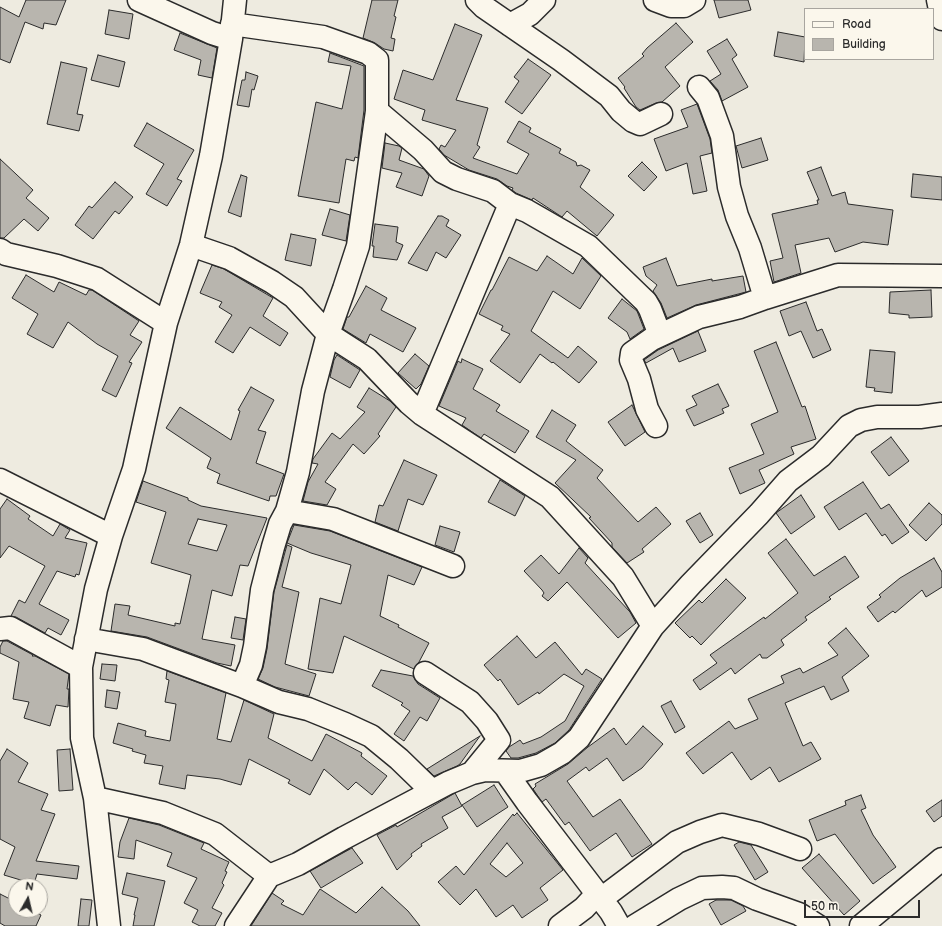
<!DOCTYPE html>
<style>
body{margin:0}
#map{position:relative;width:942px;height:926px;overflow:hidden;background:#eeebe0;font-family:"Balsamiq Sans",sans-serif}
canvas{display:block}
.legend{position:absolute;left:804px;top:8px;width:130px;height:52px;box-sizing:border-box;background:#fbf7ec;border:1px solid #a8a59f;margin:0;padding:5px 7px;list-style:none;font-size:12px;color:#2b2b2b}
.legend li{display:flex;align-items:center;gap:8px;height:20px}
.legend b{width:20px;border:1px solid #a8a59f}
.north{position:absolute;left:8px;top:878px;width:40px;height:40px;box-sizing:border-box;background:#fbf7ec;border:1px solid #a8a59f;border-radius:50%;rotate:8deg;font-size:11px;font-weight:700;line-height:16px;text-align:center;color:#2b2b2b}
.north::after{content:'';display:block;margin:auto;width:14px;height:18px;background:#2b2b2b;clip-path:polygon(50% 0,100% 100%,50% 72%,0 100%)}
.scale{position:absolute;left:804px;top:900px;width:116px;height:18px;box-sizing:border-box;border:2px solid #2b2b2b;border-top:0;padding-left:5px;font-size:12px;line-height:14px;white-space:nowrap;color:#2b2b2b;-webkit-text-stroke:3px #fbf7ec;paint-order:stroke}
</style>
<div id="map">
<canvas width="942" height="926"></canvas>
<ul class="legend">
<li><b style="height:5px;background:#fbf7ec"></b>Road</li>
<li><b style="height:11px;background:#b8b5ae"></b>Building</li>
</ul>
<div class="north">N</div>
<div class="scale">50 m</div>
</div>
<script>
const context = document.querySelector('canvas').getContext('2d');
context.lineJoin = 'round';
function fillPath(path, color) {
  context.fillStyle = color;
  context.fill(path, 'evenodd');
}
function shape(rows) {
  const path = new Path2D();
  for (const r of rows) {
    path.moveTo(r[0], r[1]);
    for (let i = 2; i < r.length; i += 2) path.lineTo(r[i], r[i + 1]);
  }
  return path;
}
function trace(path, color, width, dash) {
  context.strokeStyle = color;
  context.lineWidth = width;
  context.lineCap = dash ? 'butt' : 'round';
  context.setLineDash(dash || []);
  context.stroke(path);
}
const building = shape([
 [26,0,66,0,56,25,44,23,43,29,25,22,10,63,0,59,0,7,19,17,26,0],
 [372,0,398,0,394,16,396,17,391,38,395,39,393,51,384,49,375,43,363,38,372,0],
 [714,0,748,0,751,10,719,18,714,0],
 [109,10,133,14,129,39,105,34,109,10],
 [676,23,693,42,665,67,680,86,662,102,656,103,640,110,636,107,624,88,625,87,618,78,644,56,642,54,647,48,676,23],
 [455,24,482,35,456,100,488,108,477,145,480,147,473,158,517,174,529,154,507,142,519,121,531,128,529,132,561,149,559,153,576,162,577,166,581,165,590,170,580,187,614,215,597,236,567,211,562,217,533,198,532,200,516,193,512,190,513,188,507,186,497,179,469,170,444,155,439,149,441,145,445,147,456,130,422,120,425,110,394,99,403,70,433,80,455,24],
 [778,32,805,37,804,62,774,56,778,32],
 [180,33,217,48,212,78,198,75,201,60,174,50,180,33],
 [727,39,737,55,732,59,748,87,722,101,718,90,710,81,721,74,707,51,727,39],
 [330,53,364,66,364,110,358,158,355,157,354,161,346,159,339,203,298,196,316,102,342,109,351,66,328,62,330,53],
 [98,55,125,62,119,87,91,80,98,55],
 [528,59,551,75,522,114,505,102,519,81,514,77,528,59],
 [61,62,87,68,77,114,83,115,79,131,47,124,61,62],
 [246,72,258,76,254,90,252,89,249,107,237,105,242,80,245,80,246,72],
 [697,104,710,139,712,153,700,156,707,191,693,194,687,163,666,171,654,139,688,127,681,110,697,104],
 [147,123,194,150,177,179,182,181,167,206,146,194,164,164,134,146,147,123],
 [761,138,768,160,742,168,736,146,761,138],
 [385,143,399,146,402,148,399,160,424,169,429,176,422,196,396,187,402,173,382,168,385,143],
 [0,159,33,190,26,198,49,218,38,231,24,219,4,238,0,238,0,159],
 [642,162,657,177,644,191,628,176,642,162],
 [821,167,832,196,845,192,848,204,893,210,888,245,863,242,835,252,829,238,795,245,801,273,774,282,770,261,783,258,772,214,818,204,817,200,819,200,807,172,821,167],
 [913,174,942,177,942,200,911,197,913,174],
 [241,175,247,177,241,217,228,212,241,175],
 [115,182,133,197,119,214,115,211,93,239,75,225,89,206,92,208,115,182],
 [330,209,350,215,346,241,322,235,330,209],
 [438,216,442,216,449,220,446,226,461,235,446,258,436,252,427,271,408,263,438,216],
 [375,224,398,227,396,242,403,245,397,260,373,257,374,246,372,246,375,224],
 [291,234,316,239,311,266,285,260,291,234],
 [547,256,573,274,582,258,601,276,580,309,553,291,531,331,568,358,578,346,597,362,579,383,553,362,552,363,540,354,520,383,490,361,510,334,501,330,503,326,479,314,491,290,492,290,509,257,537,271,547,256],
 [666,258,677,286,712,279,712,281,743,276,746,292,696,305,667,318,661,303,653,291,657,285,646,276,643,267,666,258],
 [212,265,224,269,273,298,263,316,288,333,280,346,250,327,233,353,215,342,232,315,219,307,222,302,200,293,212,265],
 [26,275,54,292,59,282,86,295,89,290,92,290,139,321,130,335,142,342,129,362,132,363,116,397,102,390,118,356,97,344,68,322,53,348,27,334,38,314,12,298,26,275],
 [366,286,387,298,381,310,416,328,403,352,370,334,366,343,343,329,347,317,349,317,366,286],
 [931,290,932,317,909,318,909,315,889,313,890,292,931,290],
 [622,299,637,311,644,329,630,339,627,332,608,318,622,299],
 [806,302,817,331,822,329,831,350,813,358,801,331,789,336,780,311,806,302],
 [698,331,706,351,679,362,673,348,646,363,644,360,658,350,698,331],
 [776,342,802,407,805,406,816,439,791,447,794,454,759,470,765,483,740,494,729,468,764,454,751,424,778,412,754,351,776,342],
 [870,350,895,352,892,393,874,391,875,388,866,387,870,350],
 [415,354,429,366,421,384,416,389,398,373,415,354],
 [337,355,360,370,350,388,330,377,334,360,337,355],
 [462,359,483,369,473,389,500,405,496,411,529,431,515,453,484,434,481,438,462,425,466,418,439,406,458,361,461,363,462,359],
 [718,384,729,406,722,409,724,413,694,426,686,410,697,405,692,396,718,384],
 [251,387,274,400,258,430,266,432,256,463,284,474,276,496,270,496,269,501,217,483,220,474,207,468,211,458,166,428,180,407,231,440,240,411,238,410,251,387],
 [369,388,390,401,396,407,378,434,380,436,364,454,353,444,325,482,336,489,327,505,303,501,308,482,318,464,312,463,313,459,332,433,340,439,365,412,357,407,369,388],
 [632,405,645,432,625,446,608,422,632,405],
 [552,410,576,425,566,441,603,470,597,478,638,522,656,507,671,524,642,549,644,552,627,563,612,547,612,543,589,518,591,517,555,483,576,460,536,437,552,410],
 [891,437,909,461,889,476,871,452,891,437],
 [404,460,437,475,423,505,408,499,398,531,375,522,379,505,383,506,404,460],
 [500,480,525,496,515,516,488,502,500,480],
 [143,481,188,498,188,500,201,506,267,518,248,566,240,565,232,596,212,590,202,639,235,645,231,666,217,663,147,637,111,631,115,604,130,606,128,615,175,626,175,623,180,624,191,575,151,563,166,512,136,502,143,481],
 [198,519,227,525,217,551,188,544,198,519],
 [863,482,881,509,889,504,909,532,892,544,885,534,882,536,866,513,839,530,824,507,863,482],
 [801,495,815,517,791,534,776,513,801,495],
 [7,499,30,516,28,519,53,536,60,524,70,530,65,538,87,543,79,575,76,574,75,577,57,571,39,604,69,620,61,635,48,628,45,633,16,617,11,616,19,600,25,603,45,566,9,546,0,558,0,509,7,499],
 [929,503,942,515,942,524,926,541,909,525,929,503],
 [700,513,713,535,700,543,686,521,700,513],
 [294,525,330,531,422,567,414,585,388,575,380,616,399,625,398,627,429,643,419,662,414,669,344,636,333,673,308,669,320,598,341,604,351,565,311,553,287,543,294,525],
 [440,526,460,532,454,552,435,545,440,526],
 [786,539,814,576,845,556,859,577,829,597,831,599,805,617,807,620,781,640,784,645,767,658,762,658,760,654,735,674,731,668,700,690,693,680,717,663,710,655,764,617,765,619,798,593,768,553,786,539],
 [287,545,292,547,282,587,299,592,285,664,316,674,309,696,275,687,258,679,263,668,267,649,274,592,287,545],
 [579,548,588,558,585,563,618,599,630,612,636,623,618,638,567,582,548,601,542,596,544,593,542,590,524,571,541,555,559,574,579,548],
 [934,558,942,572,942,587,926,597,922,590,895,613,893,611,878,622,867,607,881,597,879,595,900,578,934,558],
 [726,579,746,598,701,645,692,636,690,638,675,623,699,600,702,603,726,579],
 [235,617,246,619,243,640,231,638,235,617],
 [846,628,869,656,842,677,849,691,831,700,824,686,785,703,803,746,811,742,821,759,779,782,770,767,751,780,732,752,703,774,686,753,729,721,735,729,758,719,748,699,784,683,781,676,800,668,803,673,838,655,828,643,846,628],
 [517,636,536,658,555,642,582,675,586,669,602,679,569,730,555,743,536,753,518,758,511,758,506,751,509,747,520,740,523,744,541,737,565,721,584,686,564,674,539,694,538,692,518,705,500,679,498,681,484,665,517,636],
 [3,641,7,641,33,655,32,656,35,656,69,674,67,689,69,689,68,707,56,705,50,726,24,718,29,702,13,699,19,662,0,653,0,647,3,641],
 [102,664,117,665,115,681,100,679,102,664],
 [381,670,413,676,418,684,440,698,427,721,420,717,404,741,394,734,410,711,401,705,403,703,372,686,381,670],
 [167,671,226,693,217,739,231,742,244,700,274,714,268,738,312,761,326,734,362,753,361,756,387,776,372,795,356,782,348,790,324,769,310,795,288,783,290,780,249,759,241,785,220,779,187,775,185,789,159,784,163,766,144,763,146,755,132,751,133,749,113,743,118,723,146,731,145,736,170,741,176,704,165,702,169,680,166,679,167,671],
 [107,690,120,692,117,709,105,707,107,690],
 [671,701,685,727,675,733,661,706,671,701],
 [643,726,663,744,642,768,623,781,607,758,589,771,586,767,567,781,593,817,620,799,652,844,632,857,616,833,590,851,569,822,565,825,546,799,542,802,533,789,536,786,535,784,568,764,588,747,614,728,626,745,643,726],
 [480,736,460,764,457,766,434,776,427,769,480,736],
 [7,749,28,763,18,782,48,794,41,810,55,814,36,861,79,866,77,879,37,874,34,884,4,875,15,847,0,839,0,761,7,749],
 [70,749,73,790,59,791,57,750,70,749],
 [494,785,508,807,477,827,462,805,494,785],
 [455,793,462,806,442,817,448,828,421,844,422,846,411,854,412,856,397,870,377,835,396,825,397,827,455,793],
 [861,795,866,808,861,810,873,835,896,867,873,884,835,834,817,841,809,820,846,805,845,801,861,795],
 [942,800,942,816,934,822,926,811,942,800],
 [517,813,563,870,540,888,548,900,522,918,513,905,496,917,476,889,460,905,438,882,456,866,464,875,513,814,514,816,517,813],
 [507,843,523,863,506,877,490,864,507,843],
 [129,818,159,825,204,843,201,849,229,862,225,871,227,872,222,883,224,885,212,908,222,913,215,926,200,926,192,922,198,910,184,903,197,878,167,866,172,853,136,840,134,859,118,857,120,842,129,818],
 [739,842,751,845,768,872,755,880,734,845,739,842],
 [352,848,363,863,321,888,310,871,352,848],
 [819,854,860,901,844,915,802,868,819,854],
 [127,873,165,881,154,926,133,926,135,915,134,915,138,898,122,894,127,873],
 [382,887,408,911,420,926,251,926,272,893,284,901,281,904,303,915,320,889,356,913,382,887],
 [0,894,16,902,16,910,31,910,41,915,36,926,5,926,0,923,0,894],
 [81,899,92,900,89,926,78,926,81,899],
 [716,900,731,900,743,906,746,911,721,925,709,904,716,900]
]);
const minor = shape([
 [139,0,212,33,231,39],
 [477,0,484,7,561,60,609,96,621,111,633,121,640,124,661,114],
 [655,0,671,6,684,6,694,0],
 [938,0,942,19],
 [232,24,323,37,368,53,377,60,377,111,423,150,443,172,457,179,493,191,510,204,527,211,588,246,646,302,650,309,660,335],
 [510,25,530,14,544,0],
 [699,87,708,98,722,136,729,187,737,216,750,248,765,298],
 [191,245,229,258,272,282,294,297,328,334,367,359,409,403,422,414,550,497,623,577,653,626],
 [0,250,6,254,57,266,97,279,166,323],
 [422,414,510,204],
 [656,426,647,409,639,379,631,360,632,353,652,339,699,317,740,307,765,298,838,275,942,276],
 [0,480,111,536],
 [287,511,298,472,313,391,328,334,344,289,358,246,377,111],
 [0,629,10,628,81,667],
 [86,639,143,649,242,686,279,702,308,709,345,724,371,736,399,759,432,791],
 [425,673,470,702,487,721,499,740,472,773],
 [242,686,251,665,255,646,262,590,273,547,280,524,287,511,333,519,453,566],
 [505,771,527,802,611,912,619,926],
 [95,798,163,813,215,834,269,876],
 [601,899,677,842,700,832,722,825,759,834,800,849],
 [109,926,95,798,82,738,81,667,96,589,111,536,134,469,166,323,191,245,211,156,231,39,235,0],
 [236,926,269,876,298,864,344,838,448,783,472,773,485,770,520,771,541,765,562,753,579,738,653,626,691,584,759,514,788,481,821,456,849,426,861,420,877,417,920,417,942,414],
 [560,926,584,908,597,894],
 [635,926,679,899,702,888,722,887,734,888,757,899,799,914,818,926],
 [861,926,942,859]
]);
fillPath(building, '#b8b5ae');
trace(building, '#2b2b2b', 1);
trace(minor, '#2b2b2b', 25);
trace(minor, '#fbf7ec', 22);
</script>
